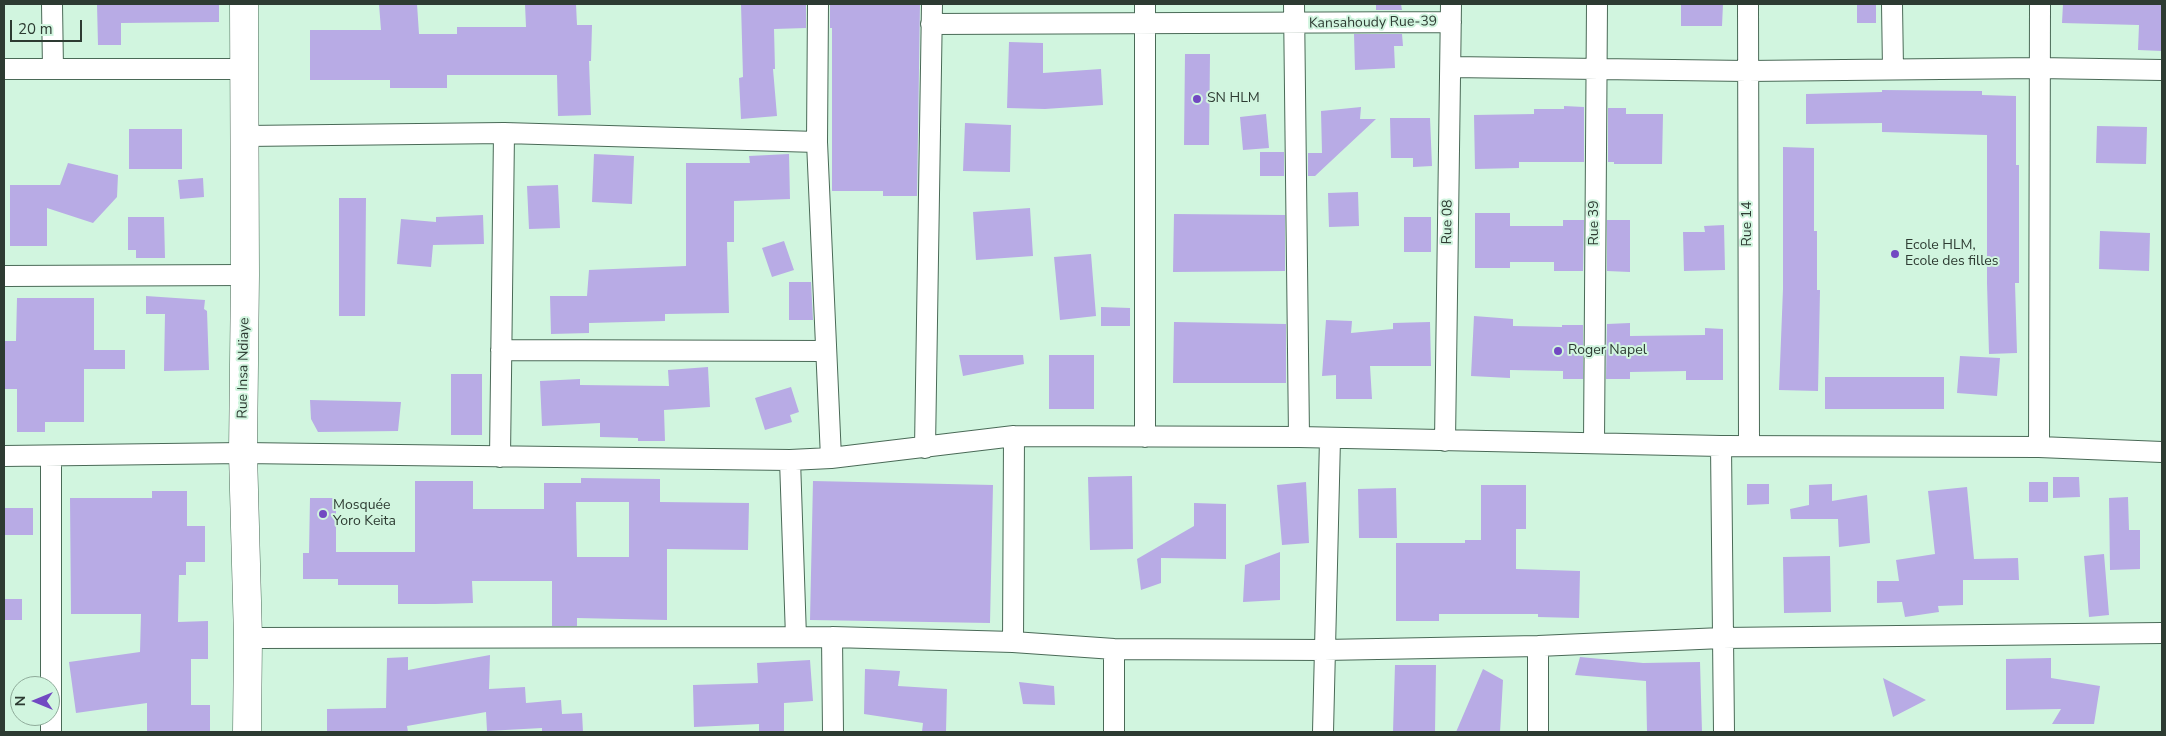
<!DOCTYPE html>
<meta charset="utf-8">
<style>
body{margin:0}
#map{position:relative;width:2166px;height:736px;overflow:hidden;background:#d1f5df;font-family:"Nunito Sans",sans-serif}
canvas{display:block}
.frame{position:absolute;inset:0;border:5px solid #2d3b32;pointer-events:none}
.north{position:absolute;left:10px;top:676px;width:50px;height:50px;box-sizing:border-box;background:#d1f5df;border:1px solid #8fab9a;border-radius:50%;rotate:270deg;font-size:14px;font-weight:700;line-height:20px;text-align:center;color:#2d3b32}
.north::after{content:'';display:block;margin:auto;width:18px;height:22px;background:#7249c2;clip-path:polygon(50% 0,100% 100%,50% 72%,0 100%)}
.scale{position:absolute;left:10px;top:20px;width:72px;height:22px;box-sizing:border-box;border:2px solid #2d3b32;border-top:0;padding-left:6px;font-size:15px;line-height:18px;white-space:nowrap;color:#2d3b32;-webkit-text-stroke:4px #d1f5df;paint-order:stroke}
</style>
<div id="map">
<canvas width="2166" height="736"></canvas>
<div class="frame"></div>
<div class="north">N</div>
<div class="scale">20 m</div>
</div>
<script>
const context = document.querySelector('canvas').getContext('2d');
context.lineJoin = 'round';
function fillPath(path, color) {
  context.fillStyle = color;
  context.fill(path, 'evenodd');
}
function shape(rows) {
  const path = new Path2D();
  for (const r of rows) {
    path.moveTo(r[0], r[1]);
    for (let i = 2; i < r.length; i += 2) path.lineTo(r[i], r[i + 1]);
  }
  return path;
}
function trace(path, color, width, dash) {
  context.strokeStyle = color;
  context.lineWidth = width;
  context.lineCap = dash ? 'butt' : 'round';
  context.setLineDash(dash || []);
  context.stroke(path);
}
function label(font, color, halo, rows, align = 'center') {
  context.font = font + ' "Nunito Sans",sans-serif';
  context.lineWidth = 4;
  context.setLineDash([]);
  context.textBaseline = 'middle';
  context.strokeStyle = halo;
  context.fillStyle = color;
  for (const [text, x, y, turn = 0] of rows) {
    context.save();
    context.translate(x, y);
    context.rotate((+turn || 0) * Math.PI / 180);
    context.textAlign = isNaN(turn) ? turn : align;
    if (halo) context.strokeText(text, 0, 0);
    context.fillText(text, 0, 0);
    context.restore();
  }
}
const building = shape([
 [97,4,219,4,219,22,121,23,121,45,98,45],
 [379,4,417,4,419,34,457,34,457,27,526,27,525,4,576,4,577,25,592,25,591,61,589,61,591,115,558,116,557,75,447,75,447,88,390,88,390,80,310,80,310,30,381,30],
 [741,4,806,4,806,28,774,29,775,69,773,69,777,116,741,119,739,78,743,77],
 [830,4,920,4,917,196,883,196,883,191,832,191,832,28,830,28],
 [1376,4,1401,4,1402,10,1376,10],
 [1681,4,1723,4,1722,26,1681,26],
 [1857,4,1876,4,1876,23,1857,23],
 [2063,4,2162,5,2162,51,2138,50,2139,25,2062,23],
 [1354,34,1402,34,1403,46,1394,46,1395,68,1355,70],
 [1009,42,1043,43,1043,73,1101,69,1103,105,1045,109,1007,108],
 [1185,54,1210,54,1209,145,1184,145],
 [1882,90,1982,91,1982,95,2016,96,2016,165,2019,165,2019,283,2015,283,2017,353,1989,354,1987,283,1987,135,1882,132,1882,123,1806,124,1806,94,1882,92],
 [1564,106,1584,107,1584,162,1519,162,1519,168,1475,169,1474,115,1534,114,1534,109,1564,109],
 [1361,107,1360,119,1376,119,1315,176,1308,176,1308,153,1322,153,1321,111],
 [1608,108,1626,108,1626,114,1663,114,1662,164,1614,164,1614,162,1608,162],
 [1266,114,1269,148,1243,150,1240,117],
 [1390,118,1430,118,1432,166,1413,167,1413,158,1391,158],
 [965,123,1011,125,1010,172,963,171],
 [2097,126,2147,127,2146,164,2096,163],
 [129,129,182,129,182,169,129,169],
 [1783,147,1814,148,1814,231,1817,231,1817,290,1820,290,1818,391,1779,390,1783,289],
 [1260,152,1284,152,1284,176,1260,176],
 [594,154,634,156,632,204,592,202],
 [789,154,790,199,734,201,734,242,727,242,729,313,665,314,665,321,589,323,589,333,551,334,550,296,587,296,589,270,686,266,686,163,750,163,749,156],
 [68,163,118,175,117,197,93,223,47,208,47,246,10,246,10,185,60,185],
 [203,178,204,197,180,199,178,180],
 [558,185,560,228,529,229,527,186],
 [1358,192,1359,226,1329,227,1328,193],
 [339,198,366,198,365,316,339,316],
 [1030,208,1033,256,976,260,973,212],
 [1475,213,1510,213,1510,226,1563,226,1563,220,1584,220,1583,271,1554,271,1554,262,1510,262,1510,268,1475,268],
 [1174,214,1285,215,1285,271,1173,272],
 [483,215,484,244,433,245,431,267,397,264,401,219,436,222,436,217],
 [128,217,164,217,165,258,136,258,136,250,128,250],
 [1404,217,1431,217,1431,252,1404,252],
 [1607,220,1630,220,1630,272,1607,271],
 [1724,225,1725,270,1684,271,1683,232,1705,232,1704,226],
 [2100,231,2150,233,2149,271,2099,269],
 [784,241,794,270,772,277,762,248],
 [1091,254,1096,316,1060,320,1054,257],
 [789,282,811,282,813,320,789,320],
 [146,296,205,300,204,309,207,311,209,370,164,371,165,314,146,314],
 [17,298,94,298,94,350,125,350,125,369,84,369,84,422,45,422,45,432,17,432,17,389,4,389,4,341,16,341],
 [1101,307,1130,308,1130,326,1101,326],
 [1474,316,1513,319,1513,326,1562,327,1562,325,1583,325,1583,379,1563,379,1563,371,1510,370,1510,378,1471,376],
 [1326,320,1352,321,1351,333,1393,329,1393,323,1430,322,1431,366,1370,366,1372,399,1336,399,1336,375,1322,376],
 [1174,322,1286,324,1286,383,1173,383],
 [1630,323,1630,336,1705,335,1705,328,1723,329,1723,380,1686,380,1686,371,1630,372,1630,379,1606,379,1607,324],
 [959,355,1023,355,1024,364,963,376],
 [1049,355,1094,355,1094,409,1049,409],
 [1960,356,2000,358,1997,396,1957,393],
 [708,367,710,407,664,410,665,441,638,441,638,438,600,437,600,423,542,426,540,381,580,379,580,385,669,386,668,370],
 [451,374,482,374,482,435,451,435],
 [1825,377,1944,377,1944,409,1825,409],
 [791,387,799,412,790,415,792,422,765,430,755,398],
 [310,400,401,402,398,431,318,432,311,419],
 [1132,476,1133,549,1090,550,1088,477],
 [2053,477,2079,477,2080,497,2053,498],
 [581,478,660,479,660,502,749,503,748,550,667,549,667,620,577,618,577,626,552,626,552,581,472,581,473,603,435,604,398,604,398,585,338,585,338,579,303,579,303,553,309,553,310,498,336,498,336,552,415,552,415,481,473,481,473,509,544,509,544,483,581,483],
 [576,502,629,502,629,557,577,557],
 [813,481,993,485,990,623,810,620],
 [1306,482,1309,543,1282,545,1277,485],
 [2029,482,2048,482,2048,502,2029,502],
 [1747,484,1769,484,1769,504,1747,505],
 [1832,484,1832,501,1867,495,1870,543,1839,547,1838,519,1791,519,1790,509,1809,505,1809,485],
 [1481,485,1526,485,1526,529,1516,529,1516,569,1580,571,1579,618,1538,617,1538,614,1439,614,1439,621,1396,621,1396,543,1465,543,1465,540,1481,540],
 [1967,487,1974,559,2018,558,2019,580,1963,580,1963,605,1938,606,1939,612,1905,617,1902,602,1877,603,1877,581,1899,581,1896,560,1935,554,1928,491],
 [1396,488,1397,538,1359,538,1358,489],
 [152,491,187,491,187,526,205,526,205,562,186,562,186,575,179,575,178,622,208,621,208,659,191,659,191,705,210,705,210,732,147,732,147,703,76,713,69,662,140,652,141,614,71,614,70,498,152,498],
 [2128,497,2129,530,2140,530,2140,569,2110,570,2109,498],
 [1194,503,1226,504,1226,559,1161,558,1161,583,1141,590,1137,559,1194,526],
 [4,508,33,508,33,535,4,535],
 [1280,552,1280,600,1243,602,1245,565],
 [2104,554,2109,615,2089,617,2084,556],
 [1830,556,1831,612,1784,613,1783,557],
 [4,599,22,599,22,620,4,620],
 [490,655,489,689,525,687,526,703,561,700,562,714,582,713,583,732,542,732,542,728,487,731,486,712,407,726,408,732,327,732,327,709,386,708,387,658,408,657,408,670],
 [1580,657,1643,663,1700,662,1702,732,1647,732,1646,681,1575,675],
 [2051,658,2051,678,2100,686,2094,724,2052,724,2061,709,2006,710,2006,659],
 [810,660,813,701,784,703,784,732,759,732,759,724,694,727,693,685,758,683,757,663],
 [1395,665,1436,665,1435,732,1393,732],
 [865,669,900,671,898,686,947,689,946,732,922,732,923,723,864,714],
 [1483,669,1503,680,1500,732,1456,732],
 [1883,678,1926,700,1893,717],
 [1019,682,1054,686,1055,705,1023,704]
]);
const street = shape([
 [52,4,53,69],
 [818,4,817,142,831,458],
 [1294,4,1299,437],
 [1748,4,1749,445],
 [1892,4,1893,69],
 [931,24,1451,22],
 [1451,67,1747,71,2038,68,2162,70],
 [4,69,245,69],
 [246,136,504,133,817,142],
 [4,276,245,275],
 [501,350,825,351],
 [1145,437,1145,4],
 [1445,441,1451,4],
 [1594,442,1597,4],
 [1721,446,1724,732],
 [2039,447,2040,4],
 [925,448,932,4],
 [4,456,243,453,790,460,831,458,1014,436,1299,437,1721,446,2039,447,2162,452],
 [51,456,51,732],
 [500,457,504,133],
 [790,460,796,637],
 [832,637,833,732],
 [248,638,832,637,1013,642,1114,649,1324,650,1538,646,1722,638,2162,633],
 [1013,642,1014,436],
 [1538,646,1538,732],
 [1114,732,1114,649],
 [1323,732,1330,439]
]);
const secondary = shape([
 [244,4,245,275,243,453,248,638,247,732]
]);
const markers = [
 [1197,99,5,"#7249c2"],
 [1895,254,5,"#7249c2"],
 [1558,351,5,"#7249c2"],
 [323,514,5,"#7249c2"]
];
const streetNames = [
 ["Kansahoudy Rue-39",1373,23,-1],
 ["Rue 08",1448,222,-89],
 ["Rue 39",1595,223,-90],
 ["Rue 14",1748,224,-90],
 ["Rue Insa Ndiaye",244,368,-89]
];
const poiNames = [
 ["SN HLM",1207,99],
 ["Ecole HLM,",1905,246],
 ["Ecole des filles",1905,262],
 ["Roger Napel",1568,351],
 ["Mosquée",333,506],
 ["Yoro Keita",333,522]
];
fillPath(building, '#b8abe5');
trace(street, '#4a6a57', 22);
trace(secondary, '#4a6a57', 29);
trace(street, '#fff', 20);
trace(secondary, '#fff', 28);
for (const [x, y, r, color] of markers) {
  const dot = new Path2D();
  dot.arc(x, y, r, 0, 2 * Math.PI);
  context.fillStyle = color;
  context.fill(dot);
  trace(dot, '#d1f5df', 2);
}
label('14px', '#2d3b32', '#d1f5df', streetNames);
label('14px', '#2d3b32', '#d1f5df', poiNames, 'left');
</script>
